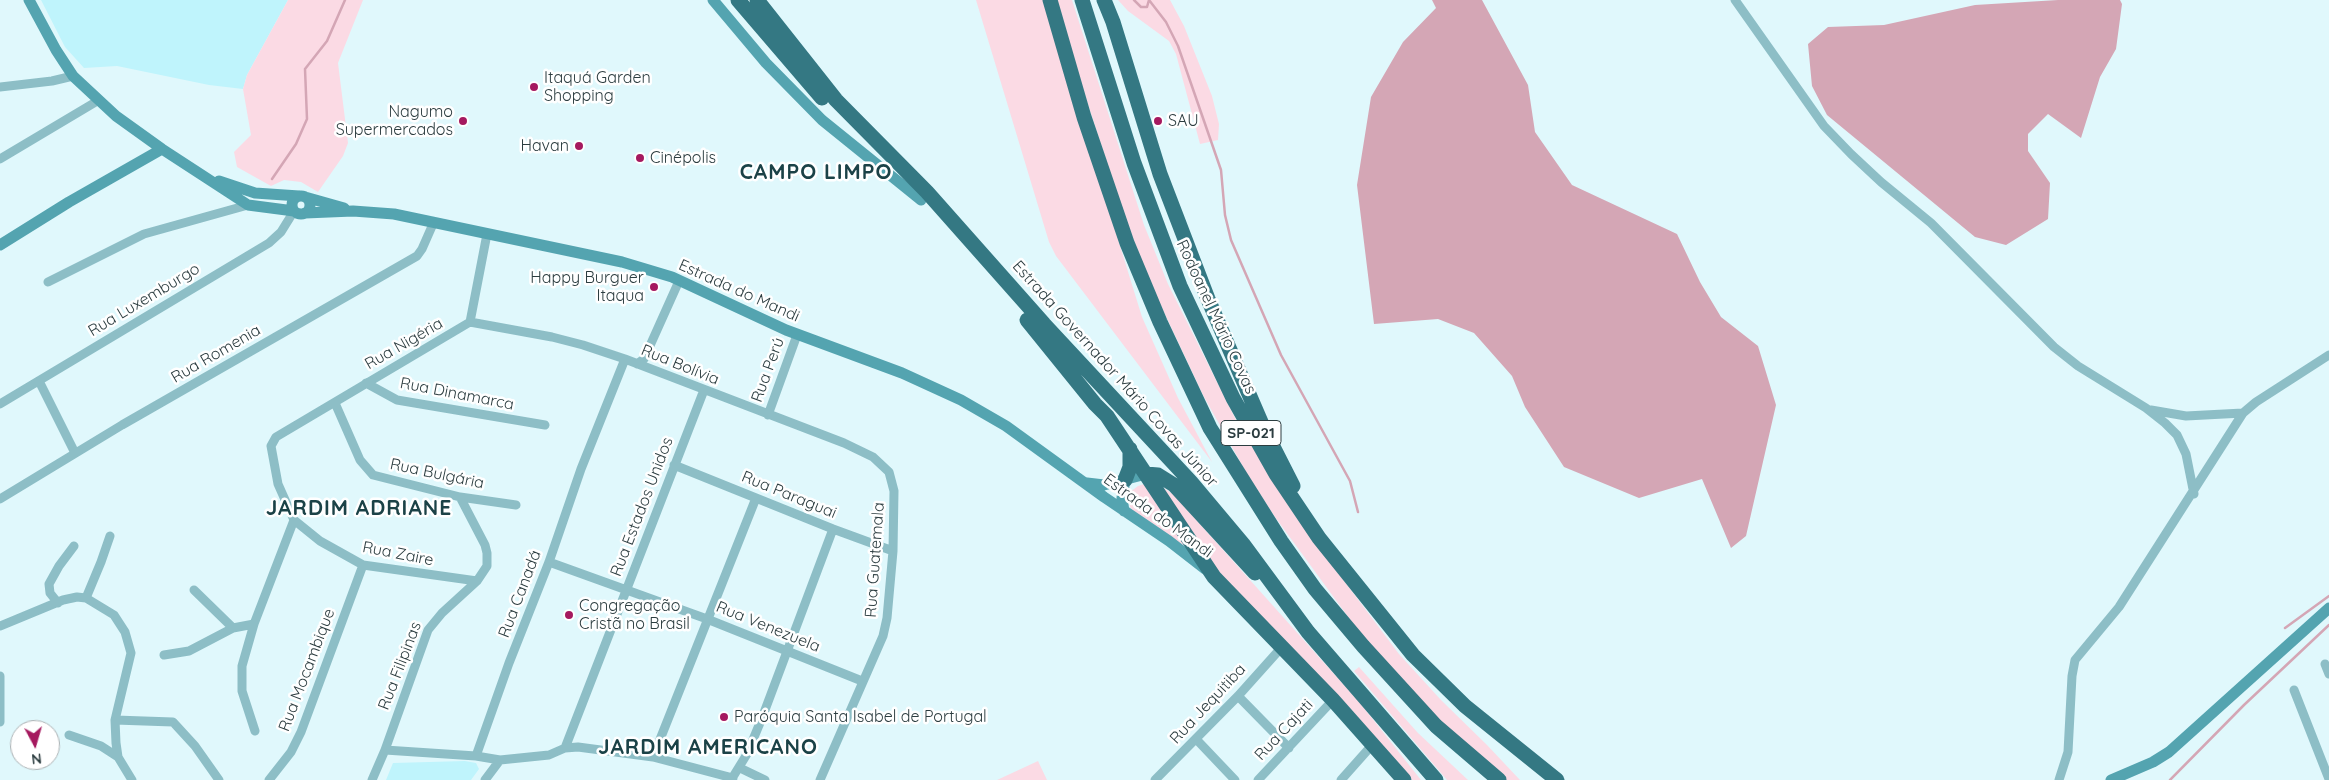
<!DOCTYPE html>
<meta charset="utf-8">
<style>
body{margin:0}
#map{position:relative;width:2329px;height:780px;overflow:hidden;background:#e0f8fc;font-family:Quicksand,sans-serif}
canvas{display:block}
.north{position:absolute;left:10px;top:720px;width:50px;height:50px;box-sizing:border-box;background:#fff;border:1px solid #abb1b3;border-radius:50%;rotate:174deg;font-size:14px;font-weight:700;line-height:20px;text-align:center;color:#2c3d40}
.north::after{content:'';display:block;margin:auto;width:18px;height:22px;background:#a5195f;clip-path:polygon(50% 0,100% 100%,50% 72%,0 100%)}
</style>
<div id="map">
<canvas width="2329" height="780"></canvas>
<div class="north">N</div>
</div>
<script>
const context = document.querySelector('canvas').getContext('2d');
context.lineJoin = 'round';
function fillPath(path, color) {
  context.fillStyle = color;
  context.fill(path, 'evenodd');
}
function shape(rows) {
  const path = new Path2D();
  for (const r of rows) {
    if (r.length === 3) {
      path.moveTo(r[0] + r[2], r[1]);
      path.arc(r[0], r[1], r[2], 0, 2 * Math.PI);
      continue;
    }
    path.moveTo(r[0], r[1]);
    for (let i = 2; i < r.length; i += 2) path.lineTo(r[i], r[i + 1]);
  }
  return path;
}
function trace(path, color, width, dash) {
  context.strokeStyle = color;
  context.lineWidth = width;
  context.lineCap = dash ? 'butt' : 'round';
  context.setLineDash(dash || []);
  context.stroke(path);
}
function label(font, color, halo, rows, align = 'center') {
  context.font = font + ' Quicksand,sans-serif';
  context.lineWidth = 5;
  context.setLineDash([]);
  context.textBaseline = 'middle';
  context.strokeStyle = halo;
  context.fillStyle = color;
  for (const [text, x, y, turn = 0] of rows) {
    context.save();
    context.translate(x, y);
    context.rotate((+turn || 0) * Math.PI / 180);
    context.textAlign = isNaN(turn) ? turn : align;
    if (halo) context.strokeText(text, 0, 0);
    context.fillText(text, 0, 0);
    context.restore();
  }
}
const built = shape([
 [41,0,288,0,247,75,243,89,209,85,117,66,84,68,65,47],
 [465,761,476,763,479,769,471,780,386,780,393,763]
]);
const green = shape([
 [288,0,363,0,338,63,348,143,343,156,318,192,301,182,284,180,271,186,237,167,234,152,251,135,243,89,247,75],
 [976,0,1044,0,1142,317,1178,398,1212,462,1056,256,1049,242],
 [1054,0,1072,0,1144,225,1168,284,1237,422,1296,517,1399,654,1441,700,1487,745,1520,780,1500,780,1447,732,1357,629,1275,517,1247,474,1203,395,1154,291,1127,224],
 [1118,0,1170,0,1184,26,1212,96,1219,124,1218,140,1200,144,1176,54,1169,41,1128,11],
 [1144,484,1186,547,1135,513,1130,507,1128,497,1130,492,1138,486],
 [1161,486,1174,495,1360,703,1421,780,1412,780,1350,708,1209,563],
 [1359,667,1418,733,1468,780,1447,780,1354,671],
 [1038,761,1047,780,997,780]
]);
const water = shape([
 [1432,0,1482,0,1528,85,1535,132,1572,185,1677,234,1700,282,1721,317,1758,346,1776,405,1746,536,1731,548,1702,479,1639,498,1564,467,1525,407,1512,376,1474,333,1438,319,1374,324,1357,185,1371,97,1403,42,1436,8],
 [2058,0,2120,0,2122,4,2116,49,2100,77,2081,138,2048,114,2028,134,2028,151,2050,183,2048,219,2006,245,1975,237,1827,115,1812,86,1808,44,1828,27,1884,25,1975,5]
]);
const stream = shape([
 [1134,0,1141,7,1147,7,1149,0],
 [1149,0,1166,22,1178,46,1221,170,1225,215,1231,240,1281,355,1350,481,1358,512],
 [272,179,296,144,307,119,305,69,327,41,345,0],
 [2285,628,2329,596],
 [2170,780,2244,705,2329,625]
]);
const street = shape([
 [1735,0,1824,126,1851,154,1881,182,1931,223,2054,347,2078,366,2146,408,2165,423,2177,435,2186,454,2194,494],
 [0,87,52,81,73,76],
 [0,159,99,100],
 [48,282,144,234,248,205],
 [470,322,552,337,583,345,625,359,844,443,873,457,889,472,894,491,893,551,887,618,883,636,820,780],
 [637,364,644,359,679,281],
 [39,381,75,453],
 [366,383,397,400,545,425],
 [335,403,360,460,373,475,460,497,516,505],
 [0,404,269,243,281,232,294,211],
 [2151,410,2186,416,2243,413],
 [768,415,797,335],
 [674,465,833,529,893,551],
 [0,499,122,425,417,256,422,249,433,224],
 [549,562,707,619,862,681],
 [477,581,363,565,320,541,294,520,278,484,271,446,276,437,470,322,487,234],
 [194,590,233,628],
 [86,598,101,562,110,536],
 [58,603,50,593,49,584,59,566,74,546],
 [0,626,63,600,77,597,86,598,114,615,125,632,131,653,115,720,116,743,118,757,132,780],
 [164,655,189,651,233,628,254,624],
 [2325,664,2329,674],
 [0,676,0,722],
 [2294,690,2329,779],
 [1238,696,1289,748],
 [115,720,173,722,195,746,219,780],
 [255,731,242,691,242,666,254,624,294,520],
 [69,735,101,746,118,757],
 [1196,739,1235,780],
 [565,748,704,390],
 [385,750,476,756,500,760,549,755,565,748,578,747,653,757,733,778],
 [476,756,509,663,549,562,581,469,625,359],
 [653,757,756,498],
 [740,768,765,780],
 [269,780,291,752,301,732,363,565],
 [372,780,385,750,428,630,442,613,477,581,487,566,487,553,485,545,460,497],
 [485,780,500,760],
 [731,780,747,754,762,718,833,529],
 [1155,780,1238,696,1281,648],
 [1258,780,1333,700],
 [1341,780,1373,744],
 [2059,780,2068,752,2072,676,2075,660,2119,607,2243,413,2256,402,2329,355]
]);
const secondary = shape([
 [29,0,56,50,73,76,116,116,162,149,248,205,294,211],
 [713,0,766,63,822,120,921,200],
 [219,181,255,193,299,196],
 [301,205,9],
 [305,197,344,208],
 [305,213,353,211,394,214,622,262,672,277,786,330,902,373,961,400,1006,426,1104,497,1169,541,1205,569],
 [0,245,69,202,162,149],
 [1087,483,1104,485,1146,474],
 [1124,511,1122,498,1125,480],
 [2111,780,2153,762,2169,752,2329,608]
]);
const highway = shape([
 [738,0,822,98],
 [757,0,836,100,927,192,1044,324,1191,482,1243,544,1308,632,1436,780],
 [1050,0,1084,117,1127,243,1160,322,1210,428,1281,541,1315,589,1363,646,1436,726,1499,780],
 [1082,0,1134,163,1180,286,1233,398,1276,474,1319,538,1413,655,1465,706,1557,780],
 [1104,0,1113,22,1160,174,1208,299,1264,429,1293,486],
 [1027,320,1095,404,1107,416,1214,577,1333,700,1404,780],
 [1146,474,1158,475,1174,485,1255,573],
 [1125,480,1130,467,1130,449]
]);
const markers = [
 [534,87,5,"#a5195f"],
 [463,121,5,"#a5195f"],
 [1158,121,5,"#a5195f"],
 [579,146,5,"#a5195f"],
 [640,158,5,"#a5195f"],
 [654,287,5,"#a5195f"],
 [569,615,5,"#a5195f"],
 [724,717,5,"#a5195f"]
];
const shields = [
 [1251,433,60]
];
const shieldNames = [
 ["SP-021",1251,433]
];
const poiNames = [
 ["Itaquá Garden",544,78],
 ["Shopping",544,96],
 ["Nagumo",453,112,"right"],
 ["Supermercados",453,130,"right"],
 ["SAU",1168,121],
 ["Havan",569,146,"right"],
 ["Cinépolis",650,158],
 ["Happy Burguer",644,278,"right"],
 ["Itaqua",644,296,"right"],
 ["Congregação",579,606],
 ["Cristã no Brasil",579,624],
 ["Paróquia Santa Isabel de Portugal",734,717]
];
const streetNames = [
 ["Estrada do Mandi",739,291,24],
 ["Rua Luxemburgo",144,300,-31],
 ["Rodoanel Mário Covas",1216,317,65],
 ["Rua Nigéria",404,344,-30],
 ["Rua Romenia",216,354,-30],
 ["Rua Bolívia",680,365,22],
 ["Rua Perú",768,370,-70],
 ["Estrada Governador Mário Covas Júnior",1115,374,48],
 ["Rua Dinamarca",457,394,11],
 ["Rua Bulgária",437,474,12],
 ["Rua Paraguai",789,495,22],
 ["Rua Estados Unidos",642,507,-69],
 ["Estrada do Mandi",1158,516,36],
 ["Rua Zaire",398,554,11],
 ["Rua Guatemala",875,560,-86],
 ["Rua Canadá",520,594,-69],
 ["Rua Venezuela",768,627,22],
 ["Rua Filipinas",400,666,-69],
 ["Rua Mocambique",307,670,-69],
 ["Rua Jequitiba",1208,704,-47],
 ["Rua Cajati",1284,730,-47]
];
const districtNames = [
 ["CAMPO LIMPO",816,173],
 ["JARDIM ADRIANE",359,509],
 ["JARDIM AMERICANO",708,748]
];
fillPath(built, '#bff4fc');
fillPath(green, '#fbdae4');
fillPath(water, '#d4a6b5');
trace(stream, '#d4a6b5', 2.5);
trace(street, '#8dbec6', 9);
trace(secondary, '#54a4b0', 11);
trace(highway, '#347883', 15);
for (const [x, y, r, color] of markers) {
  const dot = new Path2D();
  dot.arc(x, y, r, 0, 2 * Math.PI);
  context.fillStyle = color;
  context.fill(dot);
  trace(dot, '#fff', 2);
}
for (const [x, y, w] of shields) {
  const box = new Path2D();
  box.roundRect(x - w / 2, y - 12.5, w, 25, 4);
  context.fillStyle = '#fff';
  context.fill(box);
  trace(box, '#2c3d40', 1);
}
label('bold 15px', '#2c3d40', null, shieldNames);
label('16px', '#2c3d40', '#fff', poiNames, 'left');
label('16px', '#2c3d40', '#fff', streetNames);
context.letterSpacing = '1px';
label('bold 21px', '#1b4247', '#fff', districtNames);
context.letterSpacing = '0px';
</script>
